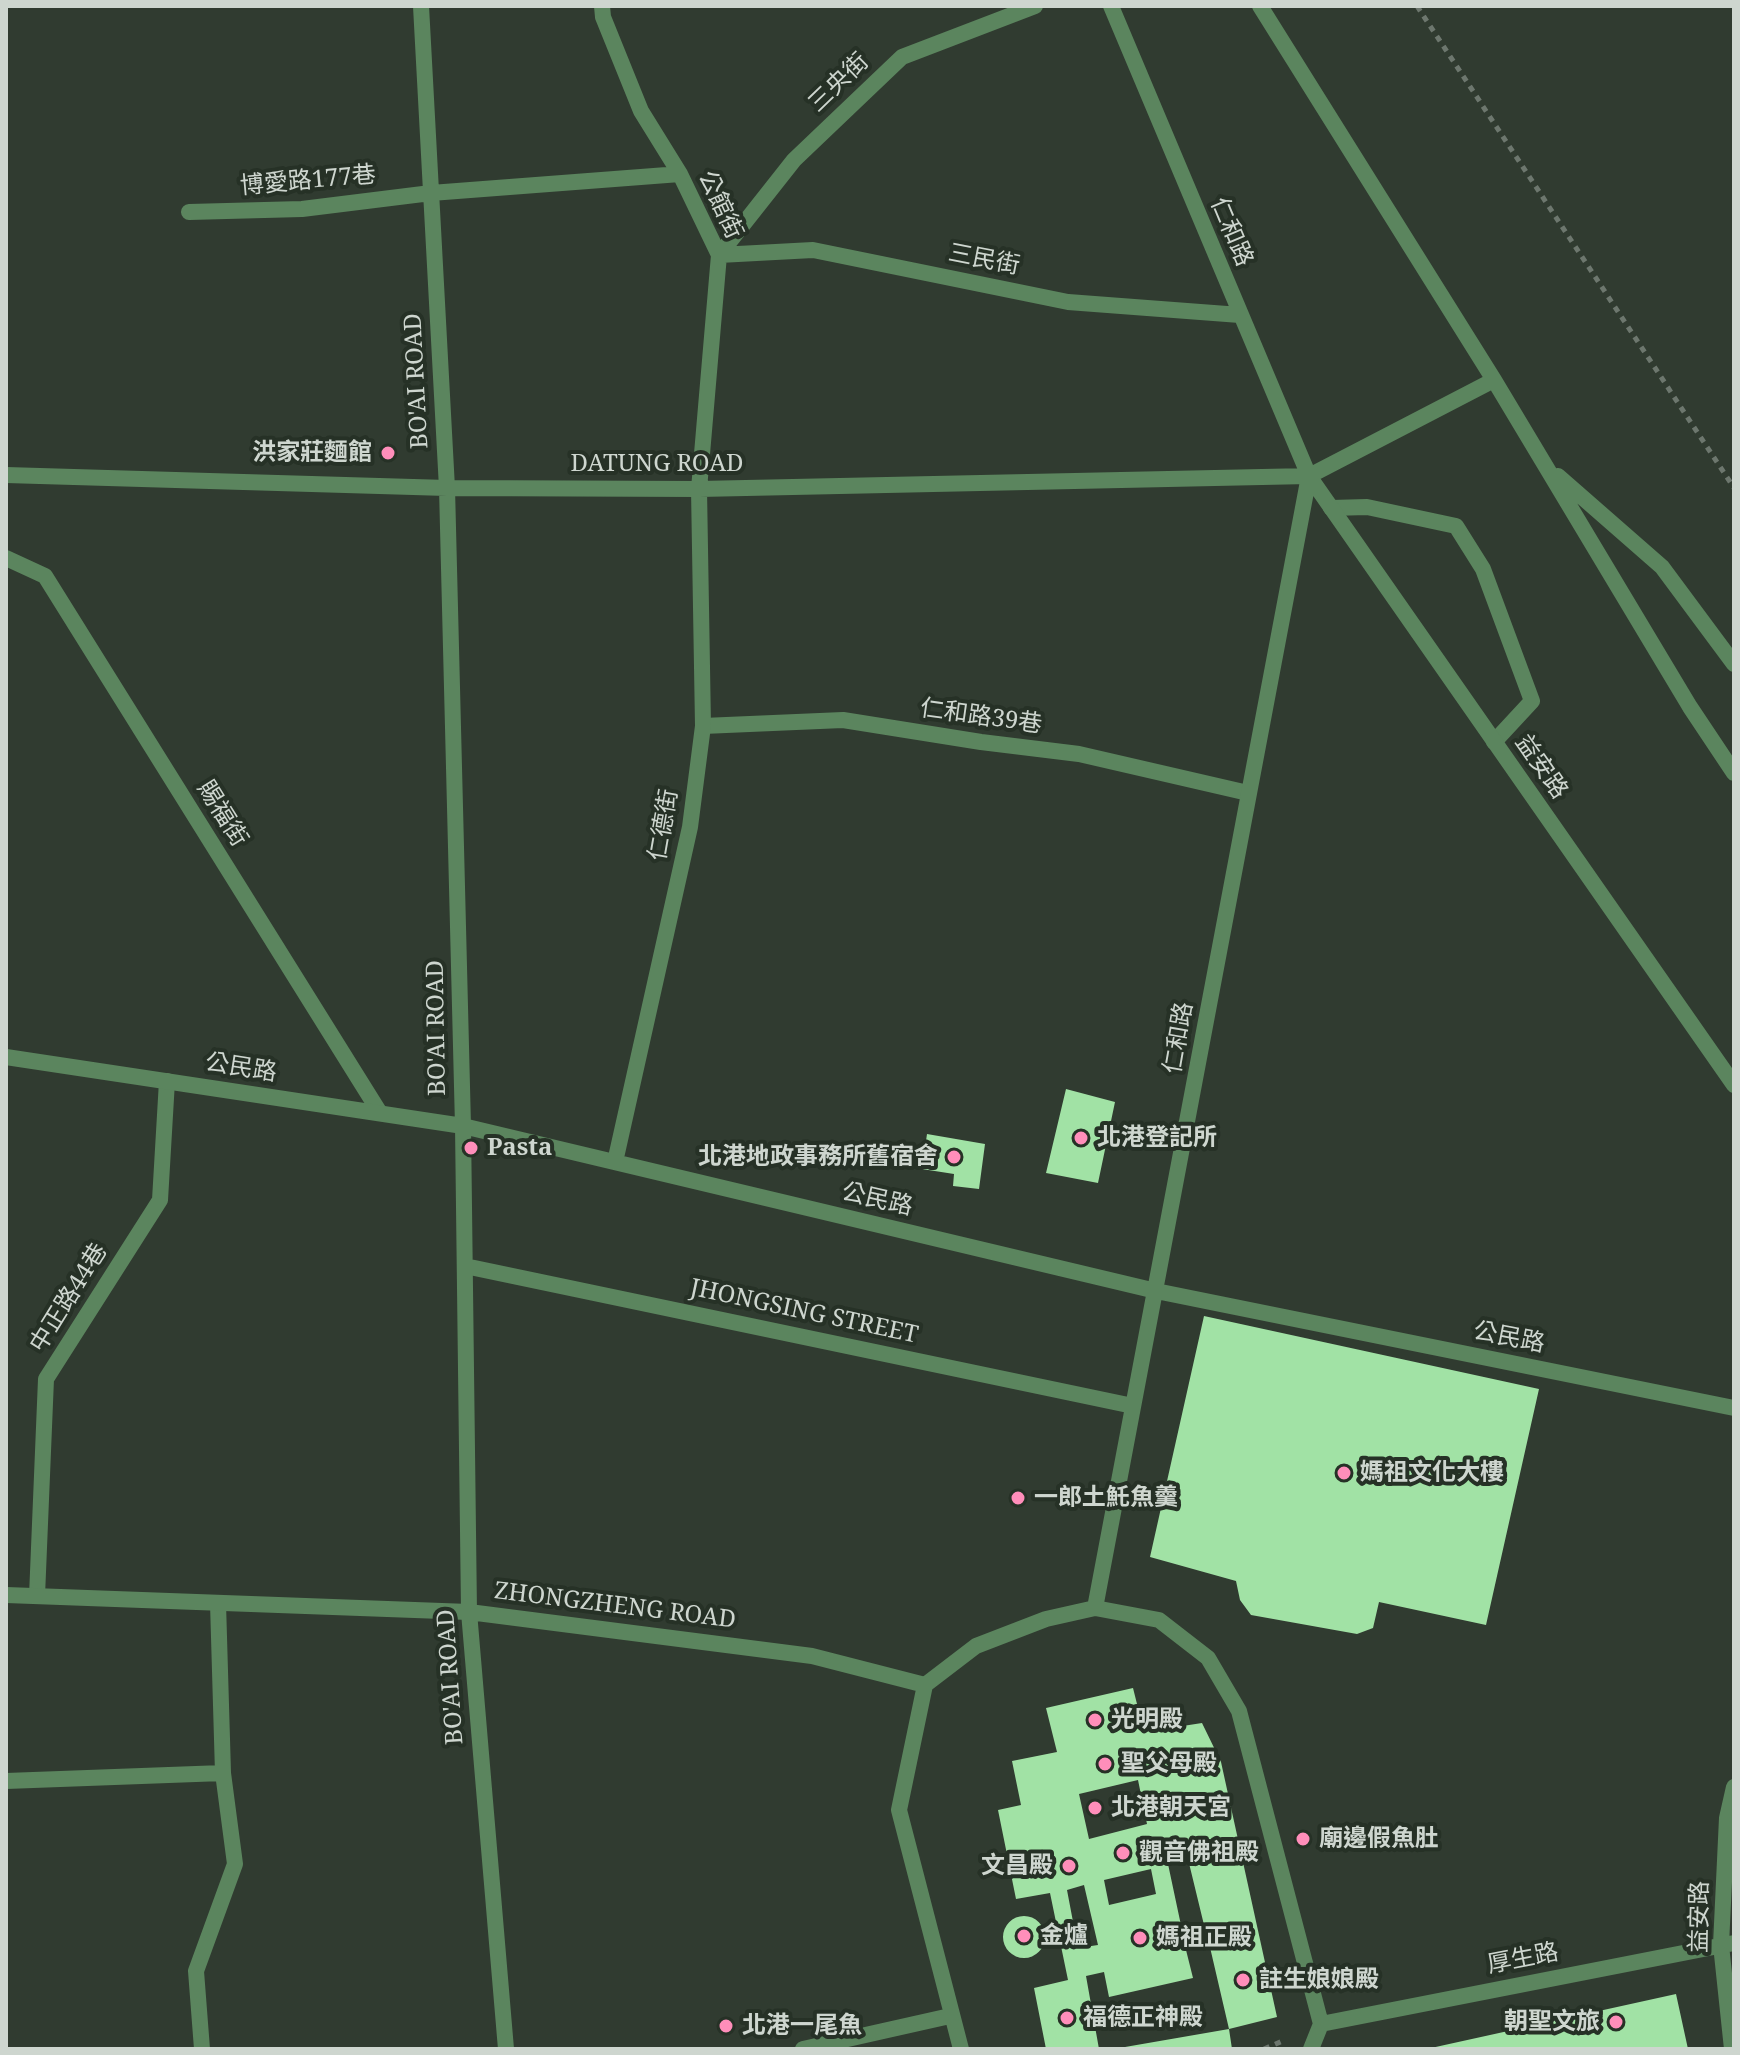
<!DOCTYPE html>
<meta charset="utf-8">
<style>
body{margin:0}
#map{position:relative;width:1740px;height:2055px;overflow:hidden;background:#303b30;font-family:"Noto Serif",serif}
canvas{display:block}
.frame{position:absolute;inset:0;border:8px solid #ced6cf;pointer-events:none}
</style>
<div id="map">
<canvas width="1740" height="2055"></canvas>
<div class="frame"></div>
</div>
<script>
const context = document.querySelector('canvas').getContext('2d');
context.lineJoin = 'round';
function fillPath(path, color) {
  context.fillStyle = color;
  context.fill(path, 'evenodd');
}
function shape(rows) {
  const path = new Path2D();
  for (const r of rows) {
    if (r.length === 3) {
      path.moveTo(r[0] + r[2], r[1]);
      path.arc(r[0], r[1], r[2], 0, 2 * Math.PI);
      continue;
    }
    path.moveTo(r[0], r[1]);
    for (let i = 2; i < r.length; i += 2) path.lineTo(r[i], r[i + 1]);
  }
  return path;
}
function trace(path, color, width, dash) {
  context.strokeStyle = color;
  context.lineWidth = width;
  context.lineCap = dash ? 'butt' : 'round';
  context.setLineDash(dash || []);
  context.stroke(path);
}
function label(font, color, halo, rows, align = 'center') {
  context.font = font + ' "Noto Serif","Noto Sans TC",serif';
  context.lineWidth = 8;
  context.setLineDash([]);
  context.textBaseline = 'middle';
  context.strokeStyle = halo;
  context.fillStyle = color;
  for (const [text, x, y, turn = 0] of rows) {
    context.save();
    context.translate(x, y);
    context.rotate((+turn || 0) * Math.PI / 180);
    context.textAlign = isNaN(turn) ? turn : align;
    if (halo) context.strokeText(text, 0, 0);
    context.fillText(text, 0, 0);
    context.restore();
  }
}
const building = shape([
 [1066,1089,1115,1102,1098,1183,1046,1173],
 [927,1134,985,1144,979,1189,953,1186,954,1174,922,1169],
 [1204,1316,1539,1389,1486,1625,1379,1602,1373,1628,1357,1634,1251,1615,1240,1600,1236,1581,1150,1557],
 [1133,1688,1144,1732,1202,1723,1221,1762,1277,2017,1229,2029,1209,1943,1186,1950,1193,1978,1109,1997,1104,1972,1086,1976,1099,2049,1046,2049,1034,1988,1068,1980,1050,1893,1016,1899,998,1810,1021,1805,1012,1761,1057,1752,1046,1708],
 [1138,1780,1147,1824,1089,1839,1079,1794],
 [1188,1859,1204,1925,1182,1930,1168,1864],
 [1151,1869,1156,1894,1109,1905,1104,1880],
 [1084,1885,1098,1945,1078,1948,1067,1890],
 [1024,1937,21],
 [1676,1994,1688,2049,1431,2049,1431,2048],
 [1229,2029,1232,2049,1125,2049,1125,2047]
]);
const path = shape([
 [1417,6,1734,488],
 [1264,2049,1285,2040]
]);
const lane = shape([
 [1331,508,1367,507,1456,526,1483,569,1532,701,1494,742],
 [6,558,45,576,380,1113],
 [703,726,843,720,981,742,1079,754,1248,793],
 [37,1596,46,1379,160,1200,167,1081],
 [6,1781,223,1773],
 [202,2049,196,1971,235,1864,223,1773,218,1603]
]);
const street = shape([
 [421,6,447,488,463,1126,469,1612,506,2049],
 [602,6,603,17,641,111,680,174,719,255,699,489,703,726,690,827,615,1162],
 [1111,6,1309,476,1734,1085],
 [1260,6,1494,380,1690,707,1734,773],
 [189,212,302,209,431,193,680,174],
 [719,255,813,250,1068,302,1240,315],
 [719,255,794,160,902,57,1035,6],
 [6,475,447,488,699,489,1309,476],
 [1558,476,1662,567,1734,664],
 [6,1057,463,1126,1156,1291,1734,1408],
 [465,1266,1133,1406],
 [6,1595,469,1612,812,1656,925,1685],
 [1095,1608,1309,476,1494,380],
 [925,1685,976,1646,1046,1619,1095,1608,1159,1620,1208,1658,1239,1711,1321,2024,1311,2049],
 [925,1685,899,1810,961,2049],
 [1321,2024,1734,1943],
 [803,2049,950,2016],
 [1732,2049,1721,1945,1727,1818,1734,1787]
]);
const markers = [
 [388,453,8,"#ff8eba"],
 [1081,1138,8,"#ff8eba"],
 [471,1148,8,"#ff8eba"],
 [954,1157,8,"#ff8eba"],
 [1344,1473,8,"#ff8eba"],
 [1018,1498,8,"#ff8eba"],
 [1095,1720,8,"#ff8eba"],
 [1105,1764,8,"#ff8eba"],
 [1095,1808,8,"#ff8eba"],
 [1303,1839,8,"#ff8eba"],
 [1123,1853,8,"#ff8eba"],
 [1069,1866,8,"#ff8eba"],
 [1024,1936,8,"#ff8eba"],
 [1140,1938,8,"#ff8eba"],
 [1243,1980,8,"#ff8eba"],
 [1067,2018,8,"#ff8eba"],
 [1616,2022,8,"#ff8eba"],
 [726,2026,8,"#ff8eba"]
];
const streetNames = [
 ["三央街",839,83,-44],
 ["博愛路177巷",308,181,-5],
 ["公館街",720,205,65],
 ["仁和路",1231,232,67],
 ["三民街",984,260,11],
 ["BO'AI ROAD",417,381,-93],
 ["DATUNG ROAD",657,464],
 ["仁和路39巷",981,717,8],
 ["益安路",1541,767,55],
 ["賜福街",222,814,58],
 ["仁德街",664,825,-80],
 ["BO'AI ROAD",437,1028,-91],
 ["仁和路",1179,1038,-80],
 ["公民路",241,1068,9],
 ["公民路",877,1200,13],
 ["中正路44巷",69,1298,-58],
 ["JHONGSING STREET",804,1312,12],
 ["公民路",1509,1338,11],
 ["ZHONGZHENG ROAD",615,1606,7],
 ["BO'AI ROAD",451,1677,-94],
 ["益安路",1700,1917,-89],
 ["厚生路",1523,1959,-11]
];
const poiNames = [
 ["洪家莊麵館",372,453,"right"],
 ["北港登記所",1097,1138],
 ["Pasta",487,1148],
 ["北港地政事務所舊宿舍",938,1157,"right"],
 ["媽祖文化大樓",1360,1473],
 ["一郎土魠魚羹",1034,1498],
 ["光明殿",1111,1720],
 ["聖父母殿",1121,1764],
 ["北港朝天宮",1111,1808],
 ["廟邊假魚肚",1319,1839],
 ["觀音佛祖殿",1139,1853],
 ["文昌殿",1053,1866,"right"],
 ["金爐",1040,1936],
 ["媽祖正殿",1156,1938],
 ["註生娘娘殿",1259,1980],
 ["福德正神殿",1083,2018],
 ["朝聖文旅",1600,2022,"right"],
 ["北港一尾魚",742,2026]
];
fillPath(building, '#a1e2a5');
trace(path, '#6d776e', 5, [6, 6]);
trace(lane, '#5b855e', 16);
trace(street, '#5b855e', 16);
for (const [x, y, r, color] of markers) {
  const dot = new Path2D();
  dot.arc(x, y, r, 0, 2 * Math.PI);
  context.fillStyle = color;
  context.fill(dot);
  trace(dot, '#263126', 3);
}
label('24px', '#ced6cf', '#263126', streetNames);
label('bold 24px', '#ced6cf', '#263126', poiNames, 'left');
</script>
